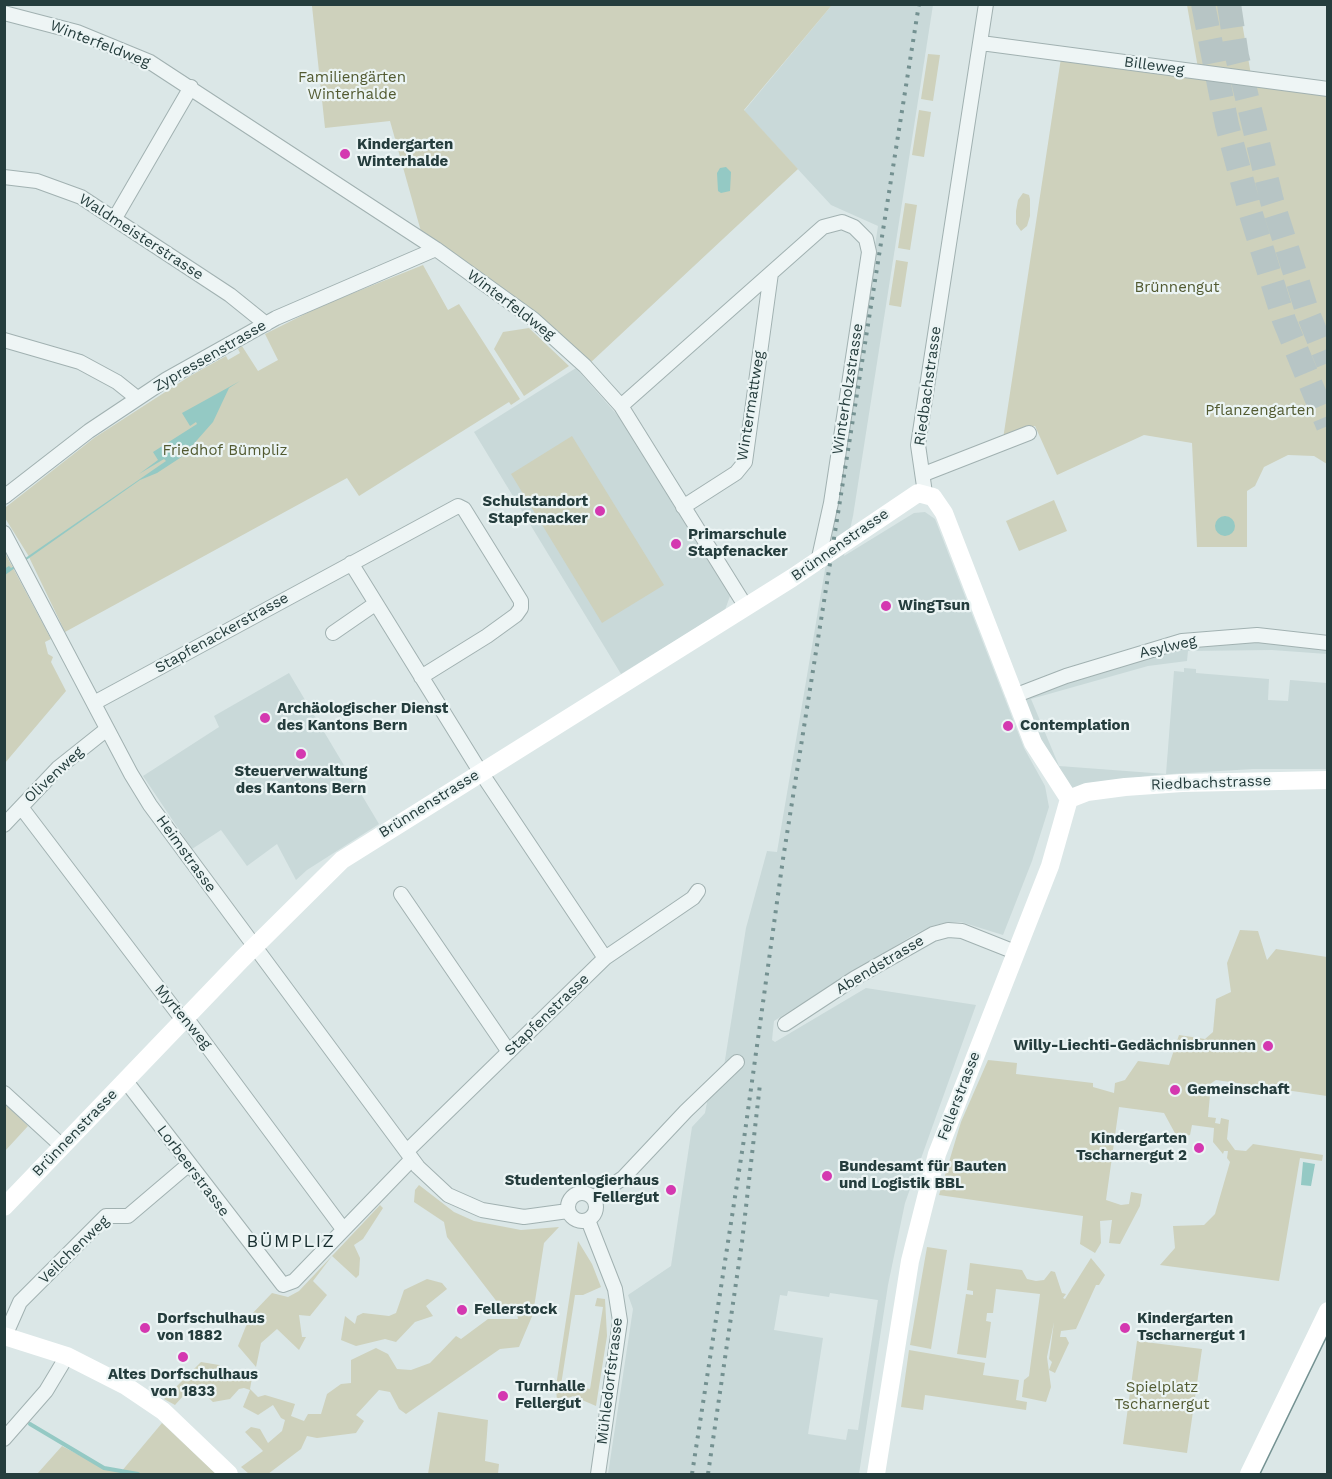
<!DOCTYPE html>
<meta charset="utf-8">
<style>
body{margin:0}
#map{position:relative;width:1332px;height:1479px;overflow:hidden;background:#dbe7e7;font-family:"Work Sans",sans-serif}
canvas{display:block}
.frame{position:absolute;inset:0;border:6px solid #253d3d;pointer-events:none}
</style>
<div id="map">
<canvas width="1332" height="1479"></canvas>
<div class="frame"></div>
</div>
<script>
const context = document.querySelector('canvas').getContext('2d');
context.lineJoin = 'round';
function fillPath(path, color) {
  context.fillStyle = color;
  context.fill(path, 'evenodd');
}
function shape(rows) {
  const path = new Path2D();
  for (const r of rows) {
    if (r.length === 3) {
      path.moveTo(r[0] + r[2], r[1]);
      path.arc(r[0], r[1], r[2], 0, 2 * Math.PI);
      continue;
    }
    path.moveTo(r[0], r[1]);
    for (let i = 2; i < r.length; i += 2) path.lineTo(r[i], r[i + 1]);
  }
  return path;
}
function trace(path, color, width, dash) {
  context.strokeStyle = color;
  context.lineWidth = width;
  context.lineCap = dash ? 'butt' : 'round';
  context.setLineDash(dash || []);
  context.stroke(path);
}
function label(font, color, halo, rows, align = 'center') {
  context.font = font + ' "Work Sans",sans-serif';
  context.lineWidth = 4.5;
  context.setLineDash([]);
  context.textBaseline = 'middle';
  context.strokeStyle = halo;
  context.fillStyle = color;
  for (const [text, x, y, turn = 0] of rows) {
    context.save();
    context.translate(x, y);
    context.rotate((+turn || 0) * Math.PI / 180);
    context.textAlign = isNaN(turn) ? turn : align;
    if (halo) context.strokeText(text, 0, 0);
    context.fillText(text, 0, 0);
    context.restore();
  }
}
const built = shape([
 [832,5,933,5,853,516,844,556,914,513,925,512,935,519,1024,748,1045,786,1049,807,1032,861,1003,935,961,922,949,922,932,926,915,934,774,1021,772,1040,775,1042,866,988,976,1005,905,1203,888,1285,859,1474,608,1474,633,1309,628,1295,671,1266,692,1127,705,1113,708,1097,721,1085,746,928,767,851,777,852,829,546,878,226,831,205,744,111],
 [788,1291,829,1297,830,1293,878,1300,858,1430,848,1429,846,1440,808,1434,823,1338,774,1330,780,1295,787,1296],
 [576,368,619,417,730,596,725,610,621,674,474,432],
 [1257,638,1327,647,1327,654,1272,650,1188,651,1187,661,1148,666,1031,699,1059,766,1166,774,1174,671,1184,672,1184,668,1196,669,1196,673,1269,679,1268,700,1288,701,1290,680,1327,683,1327,769,1253,769,1155,775,1084,785,1067,791,1020,697,1157,651],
 [289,673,379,824,307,870,296,880,277,844,247,866,221,830,192,849,143,776,219,727,214,716]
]);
const green = shape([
 [320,4,832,5,744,110,798,169,589,364,422,235,390,121,325,128,312,6],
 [1187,5,1239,5,1251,75,1198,68],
 [928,54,940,55,933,101,921,99],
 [1061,58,1327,96,1327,464,1314,456,1288,455,1264,467,1255,486,1247,491,1247,547,1197,547,1192,443,1144,435,1057,475,1035,426,1003,439],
 [919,110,931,112,924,157,912,155],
 [1023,193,1029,195,1030,199,1030,216,1027,226,1021,231,1016,224,1016,211,1018,200],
 [905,203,917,205,910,250,898,248],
 [896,260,908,262,901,307,889,305],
 [423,265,448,310,459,304,520,399,511,405,509,402,359,496,347,478,65,632,28,555,5,518,6,507,94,438,190,376,226,356,228,360,240,353,238,349,242,346,258,371,278,360,265,334,321,306],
 [529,328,569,366,524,396,494,349,503,332],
 [572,436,664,585,602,623,511,474],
 [1054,500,1067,531,1019,551,1006,521],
 [4,551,51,639,45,642,48,654,53,657,51,662,66,691,5,763],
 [1240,930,1258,931,1267,960,1276,949,1327,957,1327,1096,1216,1080,1204,1088,1210,1095,1208,1117,1216,1118,1215,1123,1220,1124,1221,1118,1229,1120,1227,1139,1235,1150,1246,1151,1253,1144,1323,1155,1322,1161,1300,1158,1279,1281,1160,1265,1175,1248,1173,1226,1204,1225,1215,1214,1230,1162,1227,1158,1228,1151,1224,1151,1223,1154,1213,1142,1214,1128,1192,1125,1190,1135,1177,1137,1164,1113,1119,1107,1106,1200,1121,1205,1129,1204,1131,1192,1142,1194,1140,1206,1120,1244,1109,1243,1112,1220,1100,1221,1101,1243,1095,1253,1080,1244,1083,1216,939,1195,961,1122,988,1060,1017,1063,1016,1074,1093,1083,1093,1087,1114,1093,1115,1083,1125,1080,1138,1061,1169,1065,1179,1035,1205,1039,1213,1032,1216,999,1231,992,1227,963],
 [5,1104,28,1126,5,1151,4,1151],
 [419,1185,454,1212,474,1221,521,1230,559,1227,544,1243,533,1314,519,1347,500,1349,406,1414,399,1409,390,1392,379,1390,356,1415,364,1421,356,1433,317,1438,307,1436,301,1449,268,1474,249,1474,241,1467,263,1451,245,1432,251,1427,260,1429,268,1443,282,1431,285,1420,281,1418,273,1405,258,1415,243,1407,250,1390,244,1388,239,1389,230,1399,213,1402,194,1384,175,1405,164,1399,201,1362,219,1365,233,1374,242,1369,253,1372,250,1389,258,1397,265,1395,295,1404,291,1416,304,1421,308,1414,321,1414,327,1394,341,1384,351,1383,351,1360,376,1348,388,1354,397,1369,411,1370,430,1363,456,1336,461,1339,488,1319,518,1319,517,1313,501,1307,447,1237,444,1222,414,1202,415,1190],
 [380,1205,383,1208,363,1239,354,1245,360,1258,359,1275,356,1278,332,1256,313,1281,327,1295,310,1316,299,1315,302,1337,306,1337,299,1350,277,1329,261,1343,256,1367,238,1346,250,1316,272,1293,288,1297,299,1291],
 [578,1241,592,1264,601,1287,583,1295,575,1295,561,1385,590,1389,603,1307,595,1306,597,1298,605,1299,607,1336,596,1406,573,1396,557,1403,556,1386],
 [927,1247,947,1250,931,1349,910,1345],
 [1091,1258,1105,1275,1099,1285,1096,1285,1076,1329,1061,1331,1060,1337,1066,1337,1069,1343,1055,1373,1049,1370,1052,1362,1049,1359,1054,1322,1047,1357,1051,1387,1046,1402,1022,1397,1024,1380,1029,1376,1040,1294,996,1289,993,1313,987,1313,986,1321,991,1322,986,1358,957,1354,966,1294,973,1295,973,1291,967,1290,970,1263,1022,1270,1027,1279,1036,1281,1044,1280,1051,1271,1055,1272,1062,1293,1066,1294,1063,1298,1065,1299],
 [427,1279,442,1283,447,1289,426,1306,433,1316,415,1322,396,1342,385,1339,356,1346,341,1340,345,1316,355,1324,357,1316,363,1313,389,1316,396,1313,404,1290],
 [1137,1341,1202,1349,1187,1453,1123,1444],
 [909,1350,985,1363,983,1375,1019,1380,1016,1400,1027,1402,1026,1410,925,1395,923,1410,901,1407],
 [438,1412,488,1420,485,1461,499,1464,498,1474,428,1474],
 [162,1423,216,1474,37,1474,62,1446,104,1468,121,1472]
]);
const water = shape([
 [726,167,731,172,730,191,721,193,718,191,717,173,720,168],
 [240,381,229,388,213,422,183,456,157,473,140,480,5,575,4,569,9,566,11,568,166,461,164,459,139,474,158,460,153,452,197,424,196,422,190,426,182,413],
 [1225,526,10],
 [1303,1162,1315,1164,1311,1186,1301,1185]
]);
const stream = shape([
 [30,1424,104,1468,138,1474]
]);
const highwayTunnel = shape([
 [1203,4,1227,125,1250,211,1284,320,1328,426],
 [1229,4,1237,56,1272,201,1307,311,1328,363]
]);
const street = shape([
 [4,13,77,32,150,62,436,249,533,319,585,366,621,406,746,607],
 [981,43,1328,89],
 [4,177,37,181,81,197,230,295,266,324],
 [115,218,191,87],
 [4,340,80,362,117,382,137,398],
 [621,406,823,227,842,222,854,227,866,239,869,252,831,503,818,562],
 [924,474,1029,433],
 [925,493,918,445,986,4],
 [4,497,89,431,167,379,276,318,436,249],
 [683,507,736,473,745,462,771,273],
 [4,533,131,774,150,805,418,1167,448,1195,482,1210,524,1217,568,1211],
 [351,563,476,765,605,958],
 [333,633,375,604],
 [1014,696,1066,676,1182,641,1257,635,1328,643],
 [94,703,458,506,464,509,521,601,521,608,516,615,487,636,421,677],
 [21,807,179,1015,190,1023,343,1229],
 [4,825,58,768,107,729],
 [401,894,509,1052],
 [785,1024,855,978,933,934,948,930,962,931,1015,952],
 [125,1080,283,1285,294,1281,412,1159],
 [4,1093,62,1146],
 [407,1151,605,958,693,898,698,891],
 [582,1207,14],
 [593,1198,623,1178,686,1111,737,1062],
 [588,1220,615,1289,620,1321,598,1474],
 [5,1336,20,1302,106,1216,128,1216,188,1165],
 [4,1439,46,1391,67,1356]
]);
const secondary = shape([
 [1069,799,1087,792,1125,787,1182,783,1328,780],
 [4,1207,242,959,342,860,792,578,918,493,933,497,944,513,1033,743,1069,799],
 [4,1336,67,1356,126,1386,163,1411,229,1474],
 [876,1474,910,1261,937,1154,1050,866,1069,799],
 [1249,1474,1328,1311]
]);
const tram = shape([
 [1260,1474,1328,1334]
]);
const rail = shape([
 [692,1474,744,1139,783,859,919,4],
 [708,1474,742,1242,760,1084]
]);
const markers = [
 [345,154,6,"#d438b0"],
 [600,511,6,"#d438b0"],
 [676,544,6,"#d438b0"],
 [886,606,6,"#d438b0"],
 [265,718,6,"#d438b0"],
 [1008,726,6,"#d438b0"],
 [301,754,6,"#d438b0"],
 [1268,1046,6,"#d438b0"],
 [1175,1090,6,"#d438b0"],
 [1199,1148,6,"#d438b0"],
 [827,1176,6,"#d438b0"],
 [671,1190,6,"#d438b0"],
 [462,1310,6,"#d438b0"],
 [145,1328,6,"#d438b0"],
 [1125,1328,6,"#d438b0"],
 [183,1357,6,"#d438b0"],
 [503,1396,6,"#d438b0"]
];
const streetNames = [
 ["Winterfeldweg",100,44,21],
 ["Billeweg",1154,66,8],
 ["Waldmeisterstrasse",141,237,33],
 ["Winterfeldweg",511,305,37],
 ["Zypressenstrasse",210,356,-30],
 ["Riedbachstrasse",928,386,-82],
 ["Winterholzstrasse",848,389,-81],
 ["Wintermattweg",751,406,-81],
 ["Brünnenstrasse",840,545,-35],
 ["Stapfenackerstrasse",222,633,-29],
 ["Asylweg",1168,647,-13],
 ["Olivenweg",54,775,-43],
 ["Riedbachstrasse",1211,783,-2],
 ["Brünnenstrasse",429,804,-32],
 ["Heimstrasse",186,854,54],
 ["Abendstrasse",880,965,-31],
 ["Stapfenstrasse",547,1015,-44],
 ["Myrtenweg",183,1017,50],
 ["Fellerstrasse",959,1096,-69],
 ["Brünnenstrasse",75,1133,-46],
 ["Lorbeerstrasse",193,1171,53],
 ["Veilchenweg",74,1250,-44],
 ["Mühledorfstrasse",610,1381,-83]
];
const parkNames = [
 ["Familiengärten",352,78],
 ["Winterhalde",352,95],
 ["Brünnengut",1177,288],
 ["Pflanzengarten",1260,411],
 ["Friedhof Bümpliz",225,451],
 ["Spielplatz",1162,1388],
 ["Tscharnergut",1162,1405]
];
const poiNames = [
 ["Kindergarten",357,145],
 ["Winterhalde",357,162],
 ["Schulstandort",588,502,"right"],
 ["Stapfenacker",588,519,"right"],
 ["Primarschule",688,535],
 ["Stapfenacker",688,552],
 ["WingTsun",898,606],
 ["Archäologischer Dienst",277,709],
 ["des Kantons Bern",277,726],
 ["Contemplation",1020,726],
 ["Steuerverwaltung",301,772,"center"],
 ["des Kantons Bern",301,789,"center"],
 ["Willy-Liechti-Gedächnisbrunnen",1256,1046,"right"],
 ["Gemeinschaft",1187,1090],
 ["Kindergarten",1187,1139,"right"],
 ["Tscharnergut 2",1187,1156,"right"],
 ["Bundesamt für Bauten",839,1167],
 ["und Logistik BBL",839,1184],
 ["Studentenlogierhaus",659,1181,"right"],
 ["Fellergut",659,1198,"right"],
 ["Fellerstock",474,1310],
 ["Dorfschulhaus",157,1319],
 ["von 1882",157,1336],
 ["Kindergarten",1137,1319],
 ["Tscharnergut 1",1137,1336],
 ["Altes Dorfschulhaus",183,1375,"center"],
 ["von 1833",183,1392,"center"],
 ["Turnhalle",515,1387],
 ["Fellergut",515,1404]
];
const quarterNames = [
 ["BÜMPLIZ",291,1242]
];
fillPath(built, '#c9d9d9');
fillPath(green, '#ced1bc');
fillPath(water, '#94c9c4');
trace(stream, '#94c9c4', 4);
trace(highwayTunnel, '#b7c5c5', 24, [24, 12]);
trace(street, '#a1b1b1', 16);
trace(street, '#eef5f5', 14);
trace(secondary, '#fff', 18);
trace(tram, '#749191', 1.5);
trace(rail, '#749191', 4, [3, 6]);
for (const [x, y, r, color] of markers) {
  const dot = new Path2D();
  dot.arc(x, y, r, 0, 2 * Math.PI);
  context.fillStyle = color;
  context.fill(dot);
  trace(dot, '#ebf4f4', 2);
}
label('15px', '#253d3d', '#ebf4f4', streetNames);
label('15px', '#525a31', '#ebf4f4', parkNames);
label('bold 15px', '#253d3d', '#ebf4f4', poiNames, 'left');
context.letterSpacing = '1.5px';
label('18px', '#172d2e', '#ebf4f4', quarterNames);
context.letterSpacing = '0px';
</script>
